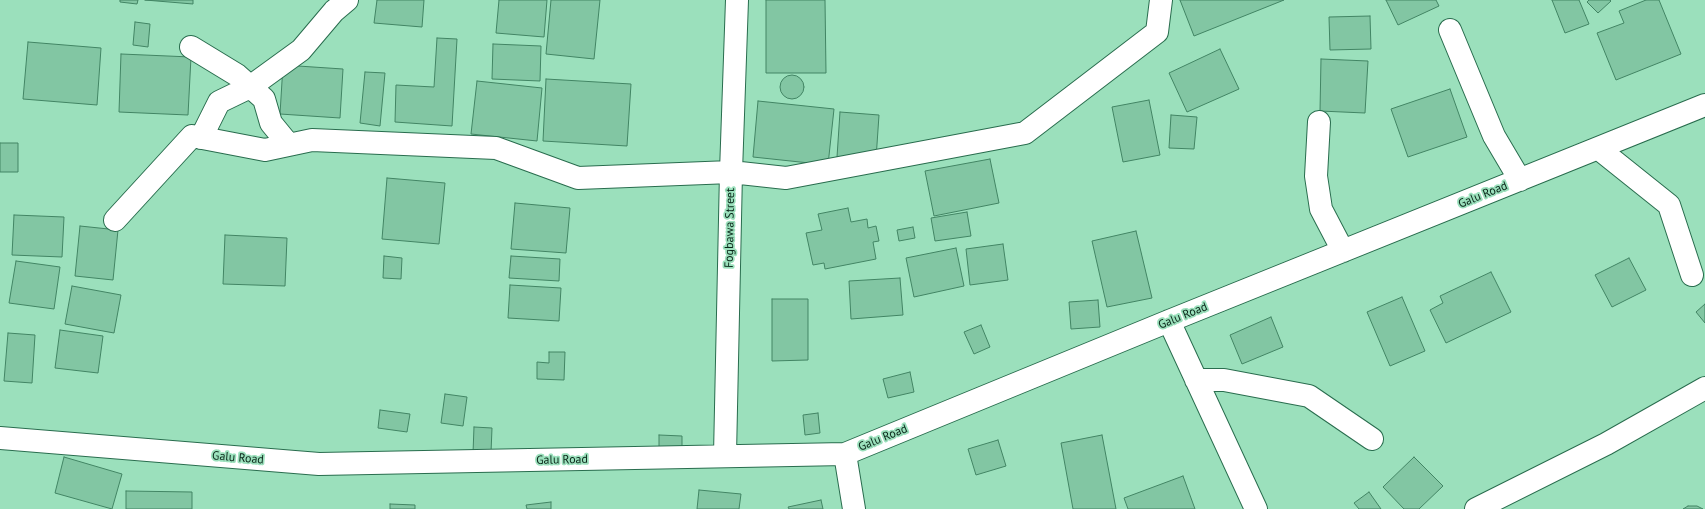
<!DOCTYPE html>
<style>
body{margin:0}
canvas{display:block;background:#9be0bc}
</style>
<canvas width="1705" height="509"></canvas>
<script>
const context = document.querySelector('canvas').getContext('2d');
context.lineJoin = 'round';
function fillPath(path, color) {
  context.fillStyle = color;
  context.fill(path, 'evenodd');
}
function shape(rows) {
  const path = new Path2D();
  for (const r of rows) {
    if (r.length === 3) {
      path.moveTo(r[0] + r[2], r[1]);
      path.arc(r[0], r[1], r[2], 0, 2 * Math.PI);
      continue;
    }
    path.moveTo(r[0], r[1]);
    for (let i = 2; i < r.length; i += 2) path.lineTo(r[i], r[i + 1]);
  }
  return path;
}
function trace(path, color, width, dash) {
  context.strokeStyle = color;
  context.lineWidth = width;
  context.lineCap = dash ? 'butt' : 'round';
  context.setLineDash(dash || []);
  context.stroke(path);
}
function label(font, color, halo, rows, align = 'center') {
  context.font = font + ' "PT Sans",sans-serif';
  context.lineWidth = 3.5;
  context.setLineDash([]);
  context.textBaseline = 'middle';
  context.strokeStyle = halo;
  context.fillStyle = color;
  for (const [text, x, y, turn = 0] of rows) {
    context.save();
    context.translate(x, y);
    context.rotate((+turn || 0) * Math.PI / 180);
    context.textAlign = isNaN(turn) ? turn : align;
    if (halo) context.strokeText(text, 0, 0);
    context.fillText(text, 0, 0);
    context.restore();
  }
}
const building = shape([
 [120,0,138,0,137,4,120,2,120,0],
 [145,0,193,0,193,4,145,0],
 [377,0,424,0,422,27,374,23,377,0],
 [499,0,547,0,544,37,496,33,499,0],
 [551,0,600,0,594,59,546,54,551,0],
 [766,0,825,0,826,73,766,73,766,0],
 [1180,0,1284,0,1194,36,1180,0],
 [1386,0,1436,0,1439,6,1398,25,1386,0],
 [1552,0,1579,0,1589,24,1565,33,1552,0],
 [1589,0,1610,0,1611,1,1598,13,1587,2,1589,0],
 [1646,0,1659,0,1681,54,1616,80,1597,33,1624,23,1619,11,1646,0],
 [1370,16,1371,49,1330,50,1329,17,1370,16],
 [135,22,150,24,148,47,133,45,135,22],
 [437,38,457,39,452,126,395,122,396,85,434,87,437,38],
 [28,42,101,48,97,105,23,99,28,42],
 [493,44,541,46,540,81,492,79,493,44],
 [1220,49,1239,89,1187,112,1169,73,1220,49],
 [121,54,191,57,188,115,119,112,121,54],
 [1321,59,1368,61,1365,113,1320,111,1321,59],
 [283,65,343,69,340,118,280,114,283,65],
 [365,72,385,73,380,126,360,123,365,72],
 [792,87,12],
 [546,79,631,84,627,146,543,141,546,79],
 [477,81,542,88,537,141,471,134,477,81],
 [1450,89,1467,137,1408,157,1391,109,1450,89],
 [1149,100,1160,155,1123,162,1112,107,1149,100],
 [758,101,834,109,828,165,753,157,758,101],
 [840,112,879,115,876,159,837,157,840,112],
 [1171,115,1197,117,1194,149,1169,148,1171,115],
 [0,143,18,143,18,172,0,172,0,143],
 [990,159,999,203,934,216,925,171,990,159],
 [387,178,445,183,439,244,382,239,387,178],
 [515,203,570,208,566,253,511,249,515,203],
 [848,208,851,222,867,219,868,228,876,226,879,241,873,242,876,259,825,269,824,263,813,265,806,233,822,230,818,214,848,208],
 [967,212,971,236,935,241,931,218,967,212],
 [14,215,64,217,62,257,12,255,14,215],
 [80,226,118,230,113,280,75,276,80,226],
 [913,227,915,238,899,241,897,230,913,227],
 [1136,231,1152,298,1107,307,1092,241,1136,231],
 [225,235,287,238,285,286,223,284,225,235],
 [1003,244,1008,280,970,285,966,249,1003,244],
 [956,248,964,286,914,297,906,258,956,248],
 [384,256,402,258,401,279,383,278,384,256],
 [511,256,560,259,559,281,509,278,511,256],
 [1629,258,1646,290,1612,307,1595,275,1629,258],
 [16,261,60,267,54,309,9,303,16,261],
 [1491,272,1511,312,1446,343,1430,310,1443,303,1440,296,1491,272],
 [900,278,903,315,851,319,849,281,900,278],
 [510,285,561,288,559,321,508,318,510,285],
 [72,286,121,295,114,333,65,324,72,286],
 [1402,297,1425,351,1390,366,1367,312,1402,297],
 [772,299,808,299,808,360,772,361,772,299],
 [1098,300,1100,327,1071,329,1069,302,1098,300],
 [1705,304,1705,323,1696,312,1705,304],
 [1271,317,1283,347,1242,364,1230,335,1271,317],
 [981,325,990,347,974,354,964,332,981,325],
 [60,330,103,336,98,373,55,368,60,330],
 [8,333,35,335,32,383,4,381,8,333],
 [549,352,565,352,564,380,537,379,537,362,549,363,549,352],
 [910,372,914,392,888,398,883,379,910,372],
 [445,394,467,397,463,426,441,423,445,394],
 [380,410,410,414,407,432,378,428,380,410],
 [818,413,820,433,805,435,803,415,818,413],
 [474,427,492,428,491,453,473,453,474,427],
 [659,435,682,436,682,451,659,451,659,435],
 [1102,435,1116,509,1073,509,1061,443,1102,435],
 [998,440,1006,466,976,475,968,449,998,440],
 [64,457,122,474,112,509,55,493,64,457],
 [1414,457,1443,486,1419,509,1404,509,1383,487,1414,457],
 [1183,476,1195,509,1128,509,1124,498,1183,476],
 [699,490,741,494,739,509,697,509,699,490],
 [126,491,192,492,192,509,126,509,126,491],
 [1369,492,1381,509,1359,509,1354,503,1369,492],
 [821,500,823,509,789,509,788,507,821,500],
 [551,502,551,509,527,509,526,505,551,502],
 [390,504,415,505,415,509,390,509,390,504],
 [1688,506,1697,506,1703,509,1683,509,1688,506]
]);
const minor = shape([
 [1450,30,1494,136,1520,180],
 [191,47,237,75,264,99,271,123,289,145],
 [1319,122,1316,176,1321,209,1343,251],
 [201,138,219,102,250,87,301,50,334,11,347,0],
 [1599,149,1669,205,1692,275],
 [115,220,192,136,265,150,312,140,496,148,578,178,731,172,786,178,1025,133,1157,32,1161,0],
 [1169,321,1256,509],
 [1196,380,1224,380,1309,396,1372,439],
 [0,438,319,464,845,454,1169,321,1705,105],
 [845,454,854,509],
 [725,455,731,172,737,0],
 [1476,509,1606,444,1705,388]
]);
const streetNames = [
 ["Galu Road",1483,195,-22],
 ["Fogbawa Street",730,228,-89],
 ["Galu Road",1183,316,-22],
 ["Galu Road",883,438,-22],
 ["Galu Road",238,458,5],
 ["Galu Road",562,460,-1]
];
fillPath(building, '#82c6a3');
trace(building, '#428564', 1);
trace(minor, '#296d4e', 24);
trace(minor, '#fff', 22);
label('12px', '#0a2719', '#9be0bc', streetNames);
</script>
